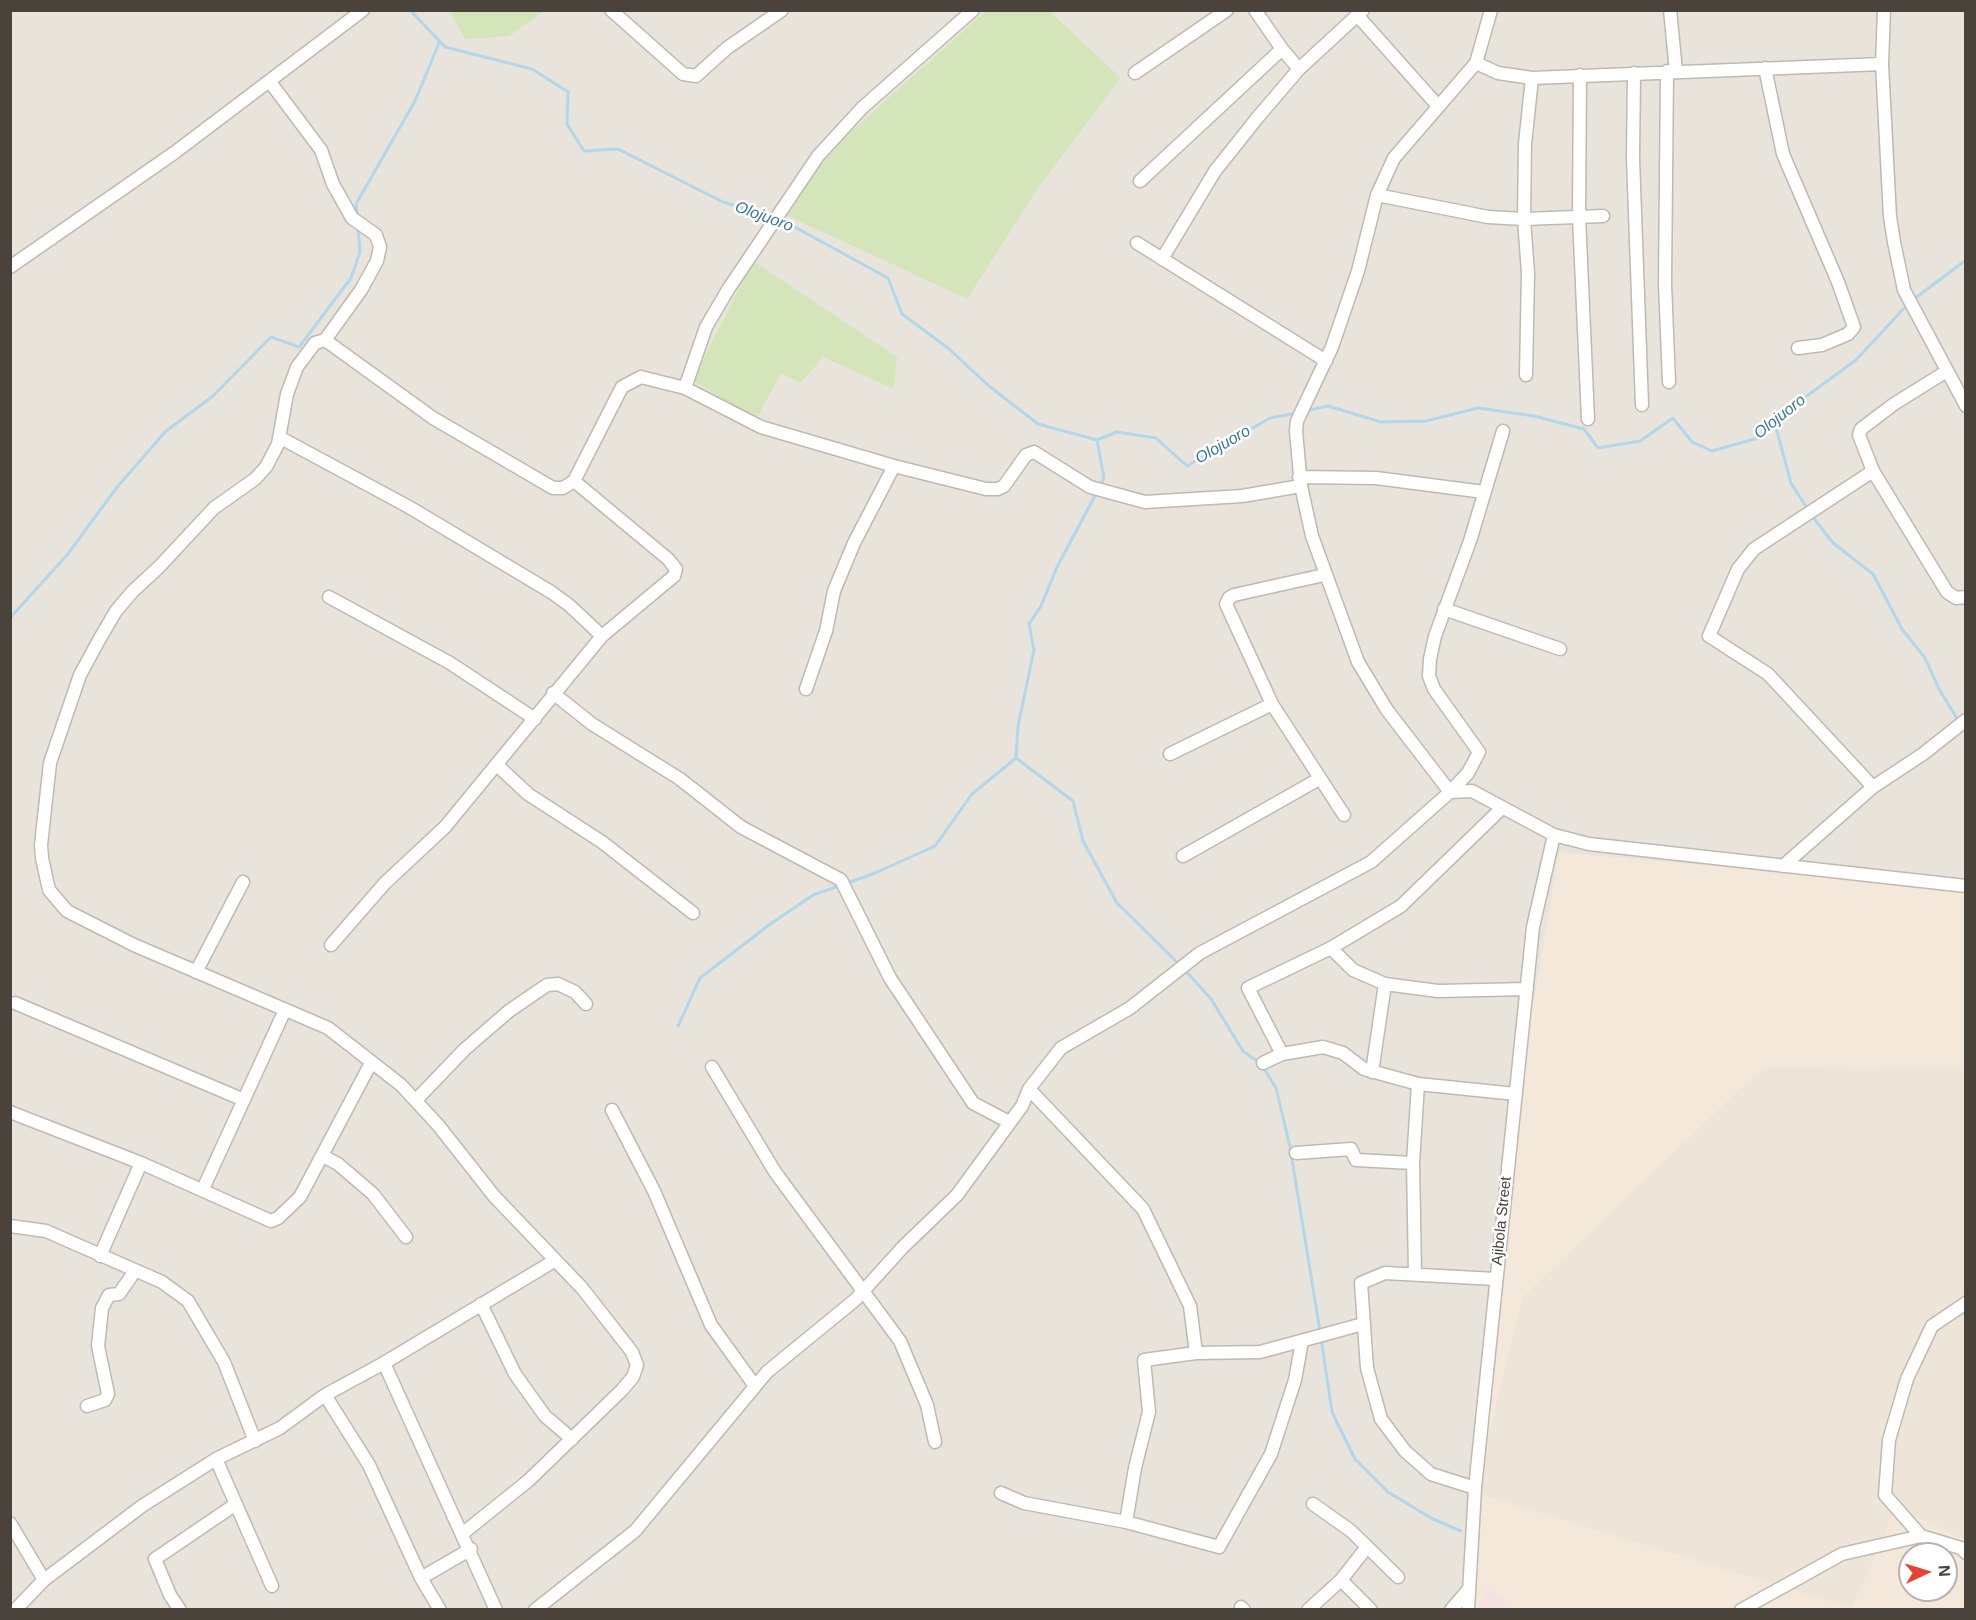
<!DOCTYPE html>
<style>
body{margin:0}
#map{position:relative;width:1976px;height:1620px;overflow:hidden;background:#f5f2ed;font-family:Arial,sans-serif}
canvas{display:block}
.frame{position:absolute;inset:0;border:12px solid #49433b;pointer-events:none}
.north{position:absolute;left:1898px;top:1542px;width:60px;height:60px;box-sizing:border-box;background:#fff;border:2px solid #b6b4b1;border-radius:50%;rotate:86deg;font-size:16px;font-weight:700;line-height:24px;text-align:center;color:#49433b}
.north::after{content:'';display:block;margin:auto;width:21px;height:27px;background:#e74232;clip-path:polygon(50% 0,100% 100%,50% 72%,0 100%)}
</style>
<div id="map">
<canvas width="1976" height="1620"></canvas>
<div class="frame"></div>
<div class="north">N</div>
</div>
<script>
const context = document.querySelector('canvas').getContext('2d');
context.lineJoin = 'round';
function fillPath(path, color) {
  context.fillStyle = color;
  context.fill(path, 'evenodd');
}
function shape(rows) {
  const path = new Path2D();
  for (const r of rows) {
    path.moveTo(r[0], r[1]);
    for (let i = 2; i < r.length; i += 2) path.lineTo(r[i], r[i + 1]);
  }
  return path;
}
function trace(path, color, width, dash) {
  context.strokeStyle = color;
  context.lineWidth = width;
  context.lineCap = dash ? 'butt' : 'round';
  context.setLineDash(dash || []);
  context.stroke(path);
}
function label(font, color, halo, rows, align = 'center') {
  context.font = font + ' Arial,sans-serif';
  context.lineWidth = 5;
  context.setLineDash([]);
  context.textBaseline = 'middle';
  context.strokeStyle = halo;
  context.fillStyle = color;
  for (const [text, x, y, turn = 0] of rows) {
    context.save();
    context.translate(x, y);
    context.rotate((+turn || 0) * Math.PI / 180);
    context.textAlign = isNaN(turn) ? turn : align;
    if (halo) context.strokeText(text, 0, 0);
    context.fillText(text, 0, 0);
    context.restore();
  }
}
const residential = shape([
 [11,11,1965,11,1965,1609,11,1610],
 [1910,1554,1946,1554,1946,1590,1910,1590]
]);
const commercial = shape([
 [1559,852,1965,889,1965,1609,1467,1610,1511,1136],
 [1910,1554,1946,1554,1946,1590,1910,1590]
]);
const education = shape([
 [1763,1067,1965,1068,1965,1539,1896,1508,1852,1608,1475,1493,1522,1298]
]);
const medical = shape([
 [1485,1586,1516,1609,1478,1609]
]);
const green = shape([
 [450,11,544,11,509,36,465,39],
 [986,11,1049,11,1121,78,1038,188,967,299,782,213,844,138],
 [753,261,897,357,894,389,823,357,800,383,781,373,756,420,693,380]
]);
const stream = shape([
 [410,10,445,47,532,69,568,92,567,124,584,151,618,149,723,202,773,217],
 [357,216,356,204,415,101,439,43],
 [780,219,888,278,902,314,948,348,989,386,1038,424,1097,440,1117,432,1156,438,1187,466,1270,418,1296,413],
 [1914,299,1966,260],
 [1306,411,1328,406,1381,422,1426,421,1478,408,1534,416,1584,429,1598,448,1640,441,1673,418,1692,442,1712,451,1758,438,1774,420,1856,360,1907,305],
 [1774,420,1791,483,1809,511],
 [1097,440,1104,478,1100,486],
 [1097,492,1057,567,1041,606,1029,624,1034,650,1018,726,1016,758,1073,801,1083,841,1117,903,1180,965],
 [1812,516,1833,543,1873,574,1902,629,1925,658,1939,689,1958,720],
 [10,618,67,555,118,486,166,431,213,396,271,337,299,347,351,278,360,252,358,228],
 [845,884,875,873,935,846,972,794,1016,758],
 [1185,970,1211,999,1243,1051,1258,1062],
 [678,1026,700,978,769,925,813,895,839,886],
 [1263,1067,1276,1088,1290,1147,1320,1331],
 [1321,1338,1332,1412,1355,1459,1388,1492,1431,1518,1461,1531]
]);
const minor = shape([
 [611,10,683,74,696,76,727,48,782,10],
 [1255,10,1282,49],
 [1491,10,1476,63,1394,158,1377,195,1358,271,1332,347,1297,421,1296,431,1301,486,1312,536,1358,662,1387,710,1450,792,1468,773,1479,752,1434,689,1429,676,1430,659,1435,636,1470,541,1503,431],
 [1670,10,1676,71],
 [1884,10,1882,64,1890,217,1894,242,1904,290,1966,406],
 [1357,15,1438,106],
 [1476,63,1498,73,1532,78,1882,64],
 [1765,68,1783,154,1838,282,1854,327,1848,334,1822,345,1798,348],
 [1667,71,1665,284,1669,382],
 [1135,73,1227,10],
 [1634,73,1633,158,1642,405],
 [1580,75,1579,217,1588,419],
 [270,82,321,150,333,184,352,218,376,235,380,247,377,261,361,290,325,340,315,343,297,367,287,394,278,444,266,467,255,479,214,508,159,567,133,591,116,611,99,640,80,675,50,763,41,845,42,858,49,890,67,911,134,945,328,1028,401,1085,438,1125,494,1196,582,1288,632,1352,637,1365,633,1377,622,1390,528,1481,462,1534],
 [1140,181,1282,49,1299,69],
 [1377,195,1488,217,1524,219,1603,216],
 [1137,243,1326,361],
 [1162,259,1215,171,1258,117,1299,69,1363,10],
 [10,267,174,153,363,10],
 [325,340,433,418,553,488,563,488,574,481,622,387,641,377,685,388,761,427,894,466,986,489,998,489,1004,486,1026,455,1034,452,1090,487,1145,502,1242,496,1301,486],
 [1947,371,1894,404,1861,429,1859,435,1873,471,1947,592,1956,598,1966,597],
 [1526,375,1528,273,1524,219,1525,144,1532,78],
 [685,388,706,327,729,288,818,156,862,108,973,10],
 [279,437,409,507,551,592,569,605,602,636],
 [1299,477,1376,478,1484,492],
 [1324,575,1234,595,1229,598,1226,604,1272,704,1344,815],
 [329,597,450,663,535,719],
 [1444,609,1560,649],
 [806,689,826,631,834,591,854,543,894,466],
 [553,693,592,724,680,779,741,827,841,880,890,978,973,1103,1009,1122],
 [1170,754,1272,704],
 [498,766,528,794,602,842,693,913],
 [1873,787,1768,674,1709,636,1738,569,1754,549,1873,471],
 [1183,856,1319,779],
 [1783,866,1873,787,1923,754,1966,720],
 [331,945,385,883,445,827,602,636,674,576,676,569,668,559,574,481],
 [1331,948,1353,970,1385,984,1438,991,1527,989],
 [196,972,243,882],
 [15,1003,244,1100],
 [1282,1054,1248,988,1331,948,1401,906,1502,808],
 [1263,1063,1282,1054,1323,1047,1343,1053,1364,1069,1418,1084,1516,1094],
 [712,1067,775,1172,900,1341,927,1405,935,1442],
 [1372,1072,1385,984],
 [1029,1089,1143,1209,1190,1306,1196,1353],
 [416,1100,465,1049,509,1011,547,985,558,984,575,992,586,1004],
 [612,1110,654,1191,711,1325,755,1386],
 [10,1112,141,1163,271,1221,278,1218,300,1197,371,1063],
 [1296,1153,1351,1149,1356,1160,1413,1163],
 [323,1156,338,1164,373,1194,406,1237],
 [203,1189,284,1012],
 [10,1226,46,1231,162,1282,188,1301,224,1362,255,1441],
 [100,1256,141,1163],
 [1415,1273,1413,1163,1418,1084],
 [481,1304,515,1374,545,1416,572,1439],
 [384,1363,496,1610],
 [325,1395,369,1465,421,1578,440,1610],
 [87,1406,105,1400,108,1394,98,1346,102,1308,109,1295,119,1294,135,1271],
 [216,1459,272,1586],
 [1475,1488,1431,1474,1405,1451,1381,1419,1367,1368,1361,1283,1385,1273,1495,1279],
 [1001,1493,1024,1503,1126,1522,1219,1547,1271,1454,1295,1380,1302,1341],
 [1313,1504,1351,1531,1398,1577],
 [1126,1522,1135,1468,1149,1412,1144,1360,1196,1353,1260,1352,1363,1324],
 [10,1523,44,1580],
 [1921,1536,1885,1495,1889,1440,1907,1379,1932,1326,1966,1303],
 [421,1578,471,1549],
 [1341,1580,1371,1610],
 [1241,1607,1244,1610],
 [15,1610,44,1580,142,1506,216,1459,280,1428,325,1395,384,1363,554,1261],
 [180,1610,170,1595,155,1559,236,1504],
 [535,1610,635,1531,767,1372,855,1300,903,1247,957,1195,1022,1106,1029,1089,1061,1048,1130,1008,1200,953,1371,862,1450,792,1472,791,1554,835,1589,844,1966,886],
 [1308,1610,1341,1580,1367,1547],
 [1451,1610,1469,1589],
 [1468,1610,1475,1488,1533,927,1554,835],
 [1741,1610,1842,1554,1921,1536,1961,1548,1966,1553]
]);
const streetNames = [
 ["Ajibola Street",1502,1221,-84]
];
const waterNames = [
 ["Olojuoro",764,217,20],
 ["Olojuoro",1780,417,-38],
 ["Olojuoro",1223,445,-30]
];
fillPath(residential, '#e8e4db');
fillPath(commercial, '#f4e8db');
fillPath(education, '#ede6d8');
fillPath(medical, '#f4e3e2');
fillPath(green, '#d4e5ba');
trace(stream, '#b0d7eb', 3);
trace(minor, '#c0b9b0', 15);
trace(minor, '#fff', 12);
label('15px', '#49433b', '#fff', streetNames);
label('italic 16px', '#38789d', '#fff', waterNames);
</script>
